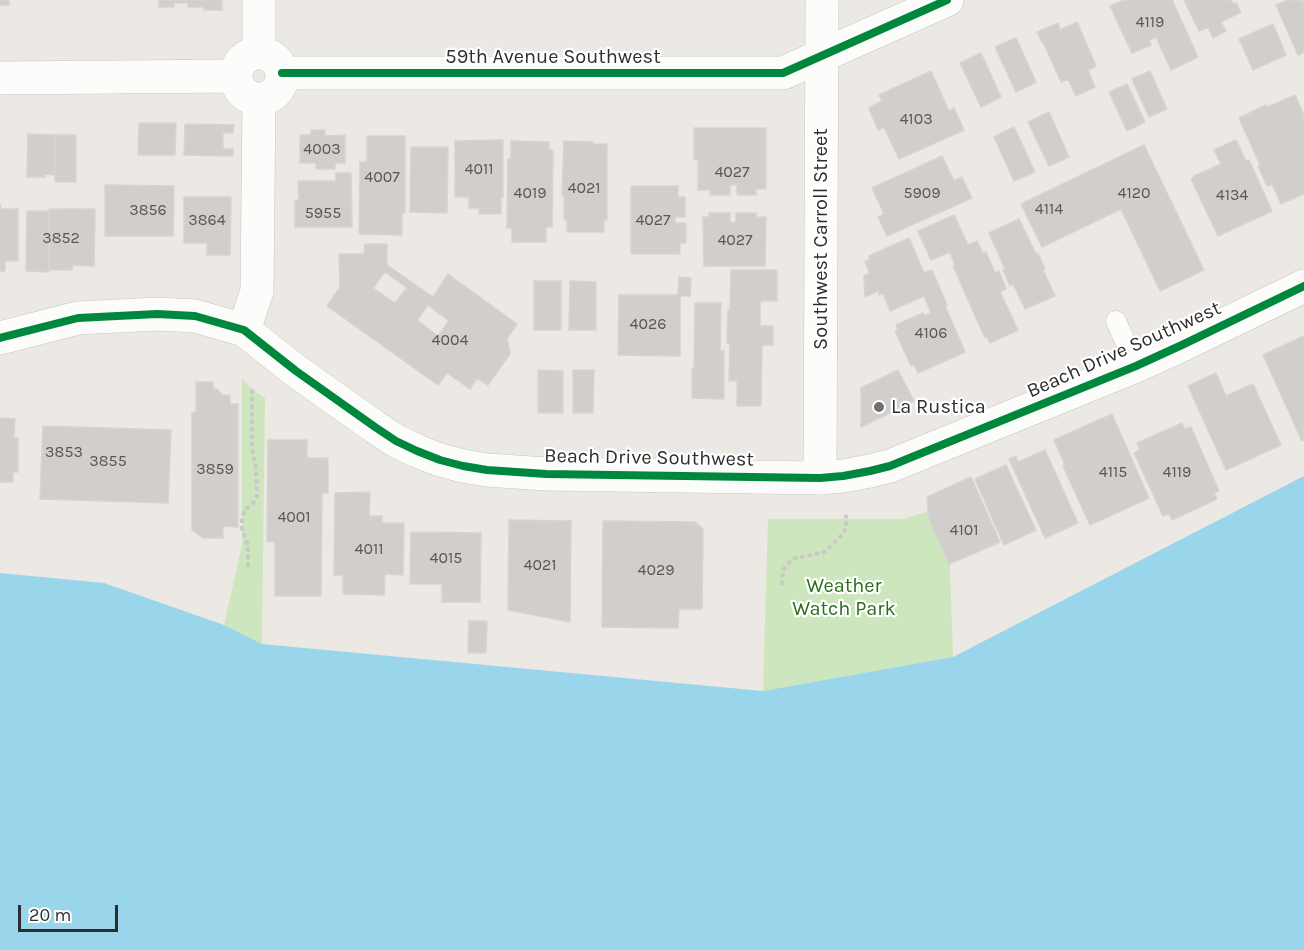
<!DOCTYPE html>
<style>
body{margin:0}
#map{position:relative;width:1304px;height:950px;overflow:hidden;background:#ece8e4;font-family:Karla,sans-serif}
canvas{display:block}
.scale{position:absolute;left:18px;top:905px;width:100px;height:27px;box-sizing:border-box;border:3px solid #2e2e2e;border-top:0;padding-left:8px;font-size:18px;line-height:21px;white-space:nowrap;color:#2e2e2e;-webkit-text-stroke:4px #fff;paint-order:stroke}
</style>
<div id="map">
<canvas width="1304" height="950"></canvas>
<div class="scale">20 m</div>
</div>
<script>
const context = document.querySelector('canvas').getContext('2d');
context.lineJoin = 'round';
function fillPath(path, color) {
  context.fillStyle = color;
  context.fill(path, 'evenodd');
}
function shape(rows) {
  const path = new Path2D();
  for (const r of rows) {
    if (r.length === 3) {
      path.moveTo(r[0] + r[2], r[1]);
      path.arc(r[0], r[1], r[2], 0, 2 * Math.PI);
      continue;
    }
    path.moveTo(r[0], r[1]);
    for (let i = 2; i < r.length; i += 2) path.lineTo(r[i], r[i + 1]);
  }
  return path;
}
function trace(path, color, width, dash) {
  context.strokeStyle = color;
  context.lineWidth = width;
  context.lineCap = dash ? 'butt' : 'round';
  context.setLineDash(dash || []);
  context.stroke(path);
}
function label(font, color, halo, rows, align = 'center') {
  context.font = font + ' Karla,sans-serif';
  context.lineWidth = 4.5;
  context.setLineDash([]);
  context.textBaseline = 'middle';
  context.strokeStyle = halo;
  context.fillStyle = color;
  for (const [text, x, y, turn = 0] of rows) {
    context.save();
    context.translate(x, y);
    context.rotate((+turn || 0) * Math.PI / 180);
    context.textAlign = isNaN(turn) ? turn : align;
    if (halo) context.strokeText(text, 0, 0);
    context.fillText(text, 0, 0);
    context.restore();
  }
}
const green = shape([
 [242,378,252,389,265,398,262,644,224,625,242,545],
 [948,505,953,657,763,691,768,519,903,519]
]);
const water = shape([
 [1304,476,1304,950,0,950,0,573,104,583,224,625,262,644,763,691,953,657]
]);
const building = shape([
 [0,0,9,0,9,5,0,5,0,0],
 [159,0,222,0,222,10,204,10,204,7,188,7,188,3,174,3,174,7,159,7,159,0],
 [1124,0,1172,0,1198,57,1171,70,1156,37,1149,40,1151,45,1132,53,1110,6,1124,0],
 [1184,0,1231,0,1233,4,1236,3,1241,12,1221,22,1226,31,1213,38,1208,27,1199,31,1184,0],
 [1288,0,1304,1,1304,52,1298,55,1276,5,1288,0],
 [1077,22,1096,66,1088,70,1095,87,1076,96,1068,79,1061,82,1044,44,1043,44,1037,32,1058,23,1060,30,1077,22],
 [1273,24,1286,55,1253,70,1239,39,1273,24],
 [1016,38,1036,82,1016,92,995,47,1016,38],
 [981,53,1001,97,981,107,960,63,981,53],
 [931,71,949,111,954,108,964,130,899,159,884,127,878,130,869,108,882,101,879,95,931,71],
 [1150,71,1167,109,1149,117,1132,79,1150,71],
 [1127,84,1145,122,1127,131,1109,92,1127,84],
 [1295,95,1304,115,1304,194,1281,204,1272,184,1267,186,1258,166,1260,165,1239,118,1266,105,1268,107,1295,95],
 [1049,112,1069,157,1049,166,1028,122,1049,112],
 [139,123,176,123,175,155,138,155,139,123],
 [185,124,234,125,233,133,223,133,223,149,233,149,233,156,184,155,185,124],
 [1014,127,1035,172,1014,181,994,137,1014,127],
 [694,128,766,128,766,189,756,189,756,195,737,195,737,185,730,185,730,195,710,195,710,190,698,190,698,159,694,159,694,128],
 [311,130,325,130,325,136,345,135,345,163,335,163,335,169,316,169,316,163,300,163,300,135,311,135,311,130],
 [28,134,55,135,55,175,45,174,45,177,27,177,28,134],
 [55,135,76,135,76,182,55,182,55,135],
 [367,136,405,136,405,213,402,213,402,235,359,234,360,162,367,162,367,136],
 [503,140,503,197,501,197,501,214,479,214,479,208,469,208,469,197,455,197,455,141,503,140],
 [1236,140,1246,161,1249,160,1272,211,1218,236,1191,179,1194,177,1194,176,1221,164,1214,150,1236,140],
 [511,141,549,142,549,150,553,150,552,227,546,227,546,242,512,242,512,228,507,228,508,159,511,159,511,141],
 [564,141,593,142,593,144,607,144,607,220,604,220,604,232,567,232,567,220,564,220,564,196,562,196,564,141],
 [1144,145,1204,270,1160,291,1121,209,1042,247,1021,204,1144,145],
 [411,147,448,147,447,213,410,212,411,147],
 [942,156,954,181,962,177,972,198,887,236,878,217,884,214,872,188,942,156],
 [336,173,351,173,352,227,295,227,295,200,299,200,298,181,336,181,336,173],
 [105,185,174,186,173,236,105,236,105,185],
 [631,186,678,186,678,197,685,197,685,217,675,217,675,223,686,223,686,243,680,243,680,254,631,254,631,186],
 [184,197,231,197,230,255,207,255,207,243,184,243,184,197],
 [0,204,1,209,18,209,18,261,5,261,5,271,0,271,0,204],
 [49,209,72,209,72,270,49,270,49,209],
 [72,209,95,209,94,266,72,265,72,209],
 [27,211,49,211,49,272,26,271,27,211],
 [709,213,730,213,730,222,736,222,736,213,756,213,756,217,766,217,765,266,704,266,703,217,709,217,709,213],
 [954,215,968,245,977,241,983,253,986,252,995,273,999,271,1006,289,1000,292,1018,330,990,343,987,337,985,338,953,266,955,265,950,252,931,260,918,231,954,215],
 [1019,219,1036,254,1038,253,1045,269,1043,270,1055,296,1025,309,1013,284,1010,286,1003,270,1005,269,989,233,1019,219],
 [909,238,924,273,932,270,947,305,945,306,965,352,918,373,914,365,911,366,895,331,898,330,896,325,923,313,924,316,931,313,924,296,890,311,883,293,879,295,878,291,865,297,864,276,870,273,865,262,870,259,869,256,909,238],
 [365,244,387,244,387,265,433,297,448,274,517,324,507,339,510,354,488,385,477,378,470,389,447,373,438,385,327,306,340,287,339,254,364,254,365,244],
 [385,272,407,288,395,303,373,288,385,272],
 [428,305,449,321,438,336,417,320,428,305],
 [731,270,777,270,777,301,760,301,760,326,773,326,773,345,762,345,761,406,737,406,737,381,729,381,730,343,727,343,728,310,730,310,731,270],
 [679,277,691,278,690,296,680,296,680,356,618,355,619,295,678,295,679,277],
 [534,281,561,281,561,330,534,330,534,281],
 [570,281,596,282,596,330,569,330,570,281],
 [695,303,721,303,720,351,724,351,724,399,692,398,692,368,694,368,695,303],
 [1304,336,1304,440,1302,441,1263,355,1304,336],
 [538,370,563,371,563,413,538,413,538,370],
 [573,370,594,370,593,413,573,413,573,370],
 [898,370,914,401,861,427,861,388,898,370],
 [1216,373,1226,396,1253,384,1281,445,1226,470,1188,386,1216,373],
 [196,382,213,382,213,389,217,389,222,395,230,395,230,404,238,404,238,527,223,526,223,538,203,538,192,530,192,412,196,412,196,382],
 [1112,414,1149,498,1090,525,1063,466,1065,465,1054,440,1112,414],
 [0,418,15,419,14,438,18,438,18,472,13,472,13,482,0,482,0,418],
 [1182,423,1185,429,1191,427,1219,491,1214,493,1217,499,1172,520,1169,514,1163,516,1134,453,1140,450,1137,443,1182,423],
 [43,426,171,430,168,503,40,499,43,426],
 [268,440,307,440,307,458,328,458,328,493,322,493,321,596,275,596,275,542,267,542,268,440],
 [1045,450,1078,523,1045,538,1009,459,1016,456,1018,462,1045,450],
 [1006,465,1036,530,1004,545,975,479,1006,465],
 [971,477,1000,542,949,564,929,519,927,497,971,477],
 [370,492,369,516,382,516,382,523,404,523,403,575,385,574,384,595,343,594,343,575,334,575,335,493,370,492],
 [509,520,571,521,570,622,508,610,509,520],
 [603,521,695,522,703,529,702,609,679,609,678,628,602,627,603,521],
 [411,532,481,533,480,602,442,602,442,584,410,584,411,532],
 [469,621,487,621,486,653,468,653,469,621]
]);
const path = shape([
 [248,567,248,546,242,529,242,520,244,511,254,502,257,497,256,470,252,447,252,389],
 [782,585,783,570,792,559,825,552,843,534,846,528,846,515]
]);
const lane = shape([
 [1116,321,1136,366]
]);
const street = shape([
 [259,0,259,52],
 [259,76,23],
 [282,73,783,73,947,0],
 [0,78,236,76],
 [244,330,257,291,259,99],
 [820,478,822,0]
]);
const secondary = shape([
 [0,338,78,318,157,314,195,316,244,330,296,371,375,427,396,441,417,451,440,460,463,466,487,470,546,474,820,478,843,476,870,471,890,466,912,457,1136,366,1184,344,1304,286]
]);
const cycleway = shape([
 [282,73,783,73,947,0],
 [0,338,78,318,157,314,195,316,244,330,296,371,375,427,396,441,417,451,440,460,463,466,487,470,546,474,820,478,843,476,870,471,890,466,912,457,1136,366,1184,344,1304,286]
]);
const markers = [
 [879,407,6,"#706f6e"]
];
const numberNames = [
 ["4119",1150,22],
 ["4103",916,119],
 ["4003",322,149],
 ["4011",479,169],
 ["4027",732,172],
 ["4007",382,177],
 ["4021",584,188],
 ["4019",530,193],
 ["5909",922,193],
 ["4120",1134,193],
 ["4134",1232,195],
 ["4114",1049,209],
 ["3856",148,210],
 ["5955",323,213],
 ["3864",207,220],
 ["4027",653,220],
 ["3852",61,238],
 ["4027",735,240],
 ["4026",648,324],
 ["4106",931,333],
 ["4004",450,340],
 ["3853",64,452],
 ["3855",108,461],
 ["3859",215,469],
 ["4115",1113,472],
 ["4119",1177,472],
 ["4001",294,517],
 ["4101",964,530],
 ["4011",369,549],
 ["4015",446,558],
 ["4021",540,565],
 ["4029",656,570]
];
const streetNames = [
 ["59th Avenue Southwest",553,57],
 ["Southwest Carroll Street",821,239,-90],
 ["Beach Drive Southwest",1124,350,-24],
 ["Beach Drive Southwest",649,458,1]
];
const poiNames = [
 ["La Rustica",891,407]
];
const parkNames = [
 ["Weather",844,586],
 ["Watch Park",844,609]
];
fillPath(green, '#cee6be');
fillPath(water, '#99d6ec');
fillPath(building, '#d1cecb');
trace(building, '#d7d4d0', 1.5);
trace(lane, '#c5c4c5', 21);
trace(street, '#c5c4c5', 34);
trace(secondary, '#c5c4c5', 34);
trace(path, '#c9c9c8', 4, [4.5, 3]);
trace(lane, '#fcfcfb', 20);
trace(street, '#fcfcfb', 33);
trace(secondary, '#fcfcfb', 33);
trace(cycleway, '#00873e', 8);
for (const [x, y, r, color] of markers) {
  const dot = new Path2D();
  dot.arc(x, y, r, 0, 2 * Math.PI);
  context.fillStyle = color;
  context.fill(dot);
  trace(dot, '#fff', 2);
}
label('16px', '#585857', null, numberNames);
label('20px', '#2e2e2e', '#fff', streetNames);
label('20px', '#2e2e2e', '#fff', poiNames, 'left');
label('20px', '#2c6e1b', '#fff', parkNames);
</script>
